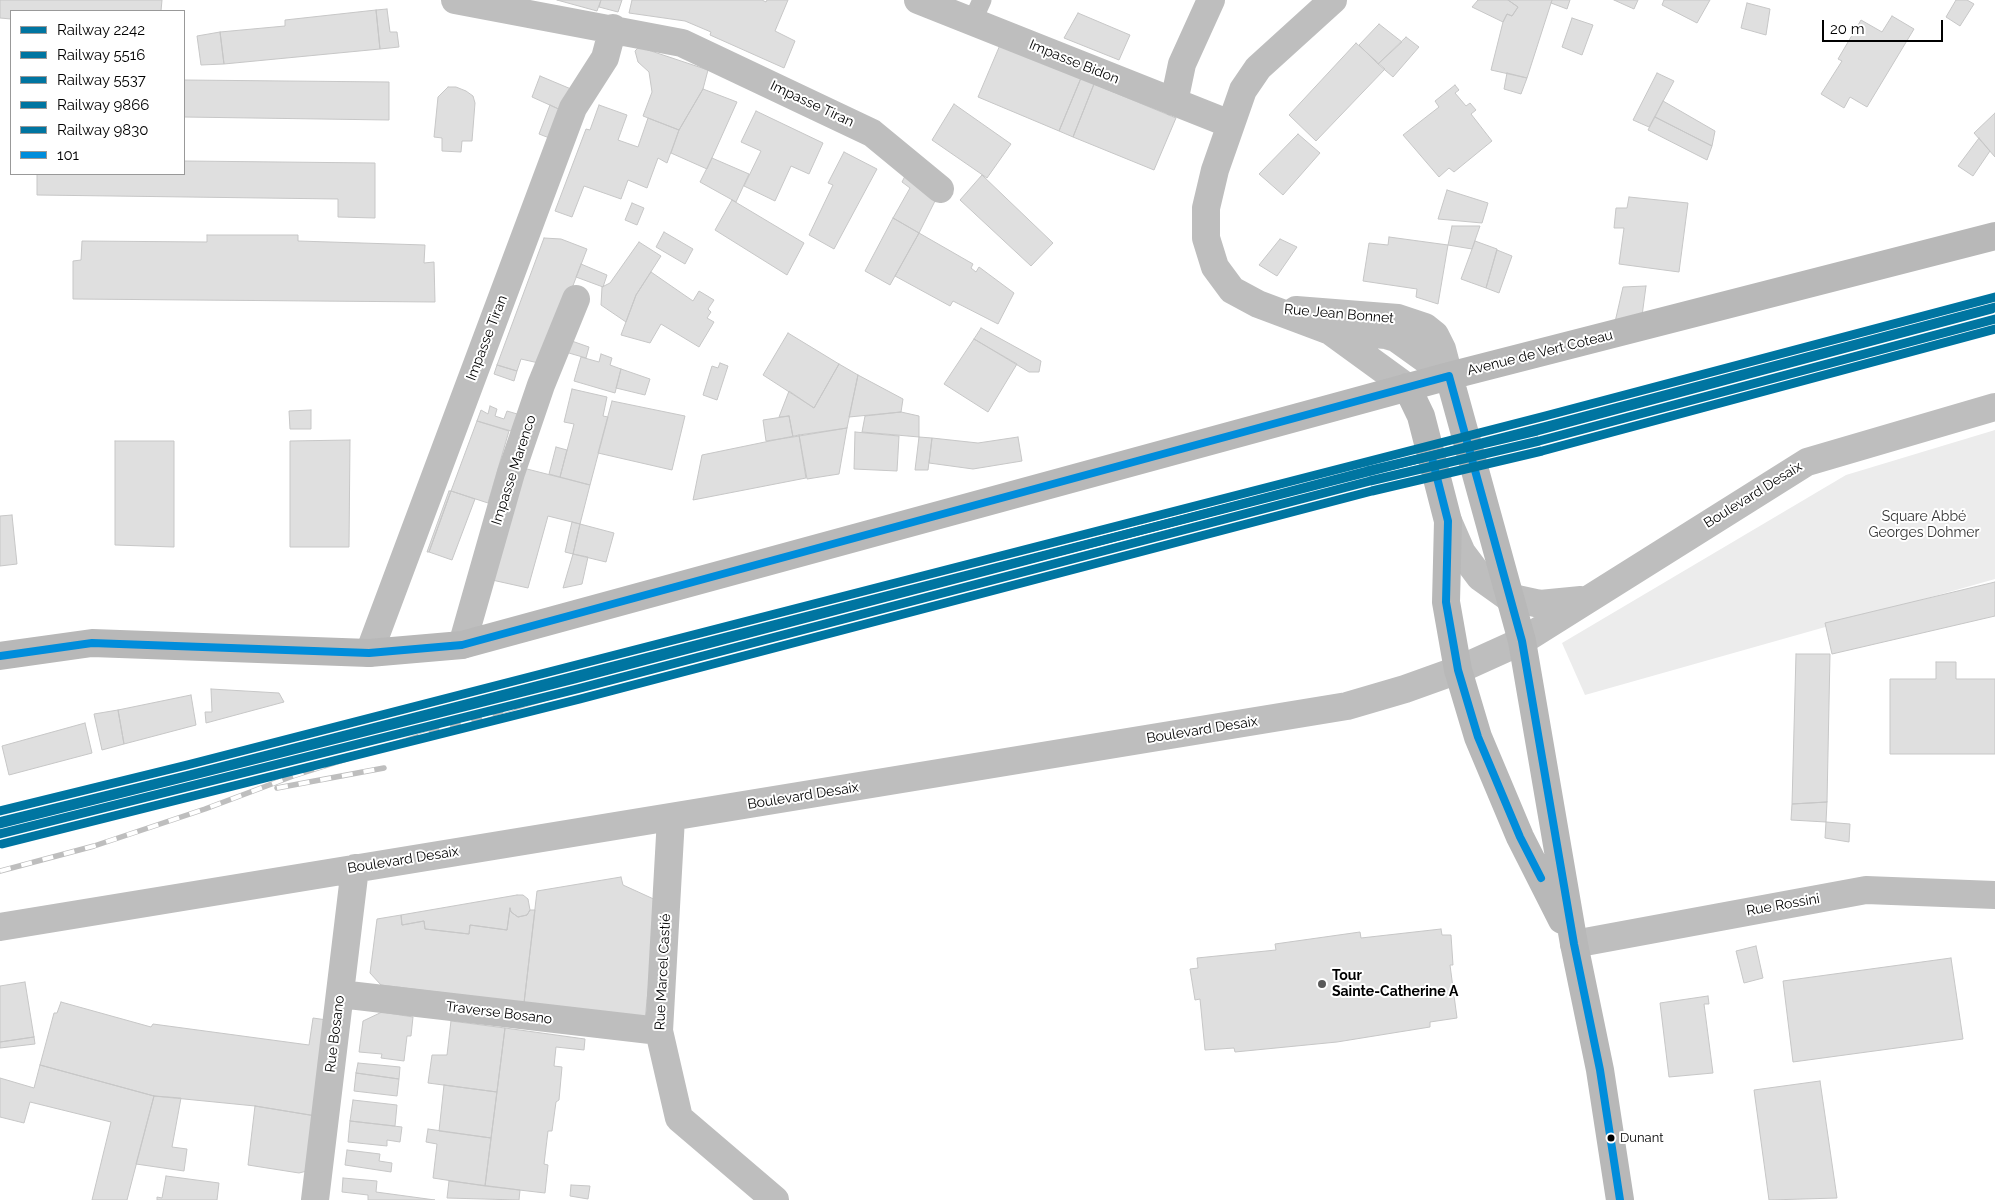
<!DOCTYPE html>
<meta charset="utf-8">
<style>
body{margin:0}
#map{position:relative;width:1995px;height:1200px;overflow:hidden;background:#fff;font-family:Raleway,sans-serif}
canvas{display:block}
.legend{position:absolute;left:10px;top:10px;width:175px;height:165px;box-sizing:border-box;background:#fff;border:1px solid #999;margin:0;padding:6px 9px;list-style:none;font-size:15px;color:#000}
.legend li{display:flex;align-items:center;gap:10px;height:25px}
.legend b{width:25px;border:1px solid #999}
.scale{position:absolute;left:1822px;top:20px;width:121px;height:22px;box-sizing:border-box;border:2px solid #000;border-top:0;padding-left:6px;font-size:15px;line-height:18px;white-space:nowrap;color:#000;-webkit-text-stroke:4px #fff;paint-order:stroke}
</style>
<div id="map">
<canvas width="1995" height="1200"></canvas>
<ul class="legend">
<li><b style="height:6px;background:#0075a1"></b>Railway 2242</li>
<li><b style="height:6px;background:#0075a1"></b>Railway 5516</li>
<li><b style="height:6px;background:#0075a1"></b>Railway 5537</li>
<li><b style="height:6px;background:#0075a1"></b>Railway 9866</li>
<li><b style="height:6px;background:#0075a1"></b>Railway 9830</li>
<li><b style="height:6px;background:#008ddb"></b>101</li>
</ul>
<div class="scale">20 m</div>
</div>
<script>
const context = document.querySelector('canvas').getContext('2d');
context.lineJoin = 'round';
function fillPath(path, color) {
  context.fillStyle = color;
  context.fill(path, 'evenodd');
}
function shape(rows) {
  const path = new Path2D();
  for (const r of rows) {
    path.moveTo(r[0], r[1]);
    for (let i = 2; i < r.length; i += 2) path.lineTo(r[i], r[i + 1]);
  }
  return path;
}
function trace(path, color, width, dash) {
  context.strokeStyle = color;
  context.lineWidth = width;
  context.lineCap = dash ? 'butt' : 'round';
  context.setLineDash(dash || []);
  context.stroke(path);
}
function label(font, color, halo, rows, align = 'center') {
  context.font = font + ' Raleway,sans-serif';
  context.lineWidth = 4;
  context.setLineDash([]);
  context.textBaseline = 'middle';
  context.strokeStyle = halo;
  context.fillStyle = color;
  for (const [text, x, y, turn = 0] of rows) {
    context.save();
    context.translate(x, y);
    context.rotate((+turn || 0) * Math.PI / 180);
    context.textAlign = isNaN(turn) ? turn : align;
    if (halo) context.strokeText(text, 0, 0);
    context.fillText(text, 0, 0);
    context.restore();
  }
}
const green = shape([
 [1995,430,1995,579,1585,695,1562,643,1846,475]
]);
const building = shape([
 [0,0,162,0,161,11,11,11,11,19,0,18,0,0],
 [557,0,601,0,597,11,557,0],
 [601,0,622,0,618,12,599,7,601,0],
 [632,0,762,0,766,2,767,0,788,0,775,31,795,41,784,68,710,35,711,32,685,21,629,13,632,0],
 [1478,0,1508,0,1518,7,1512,16,1507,14,1503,22,1472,7,1478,0],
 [1508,0,1552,0,1527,78,1491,70,1503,22,1507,14,1512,16,1518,7,1508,0],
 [1552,0,1570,0,1567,9,1551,3,1552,0],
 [1614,0,1638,0,1634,9,1614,0],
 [1664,0,1710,0,1697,23,1662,5,1664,0],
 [1956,0,1967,0,1974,4,1960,26,1946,17,1956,0],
 [1747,3,1770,9,1766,35,1741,28,1747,3],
 [387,9,390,32,397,32,399,47,380,49,376,10,387,9],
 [376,10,380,49,224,64,220,32,285,26,285,20,376,10],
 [1078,13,1130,35,1119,60,1064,38,1078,13],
 [1892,16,1914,29,1867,107,1850,97,1844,108,1821,94,1842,61,1838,59,1861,20,1882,32,1892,16],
 [1572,18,1593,25,1582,55,1562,47,1572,18],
 [1379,24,1402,42,1378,64,1359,45,1379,24],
 [220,32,224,64,201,65,197,36,220,32],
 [1406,37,1419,47,1393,77,1378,64,1406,37],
 [1356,43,1385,69,1316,141,1289,115,1356,43],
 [1000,45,1081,78,1059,131,978,97,1000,45],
 [639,47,708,70,703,89,679,130,643,116,652,92,649,72,638,62,635,51,639,47],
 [1507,73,1527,78,1521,94,1504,89,1507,73],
 [1657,73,1674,81,1649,127,1633,120,1657,73],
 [540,76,571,89,563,111,532,97,540,76],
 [1081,78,1094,84,1073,137,1059,131,1081,78],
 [184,80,389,82,389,120,184,117,184,80],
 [1094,84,1176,118,1154,170,1073,137,1094,84],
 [1455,85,1459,90,1455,93,1466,106,1470,103,1476,110,1471,114,1492,141,1454,172,1449,168,1439,177,1403,135,1439,107,1435,101,1455,85],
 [448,87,456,87,466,91,473,96,475,103,472,141,462,141,461,152,442,151,442,138,434,137,438,97,448,87],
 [703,89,737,102,707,169,671,153,679,130,703,89],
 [1663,101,1715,131,1712,146,1655,117,1663,101],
 [954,104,1011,144,987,178,932,140,954,104],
 [550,105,563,111,552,139,539,134,550,105],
 [599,105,627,115,618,140,638,147,648,118,679,130,667,163,658,158,647,188,628,180,621,199,584,186,572,217,555,211,586,129,590,130,599,105],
 [756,111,823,143,809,174,791,166,775,201,744,186,761,151,741,142,756,111],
 [1995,113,1995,157,1974,133,1995,113],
 [1655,117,1712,146,1707,160,1648,130,1655,117],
 [1298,134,1320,153,1283,195,1259,174,1298,134],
 [1979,138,1990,151,1973,176,1958,166,1979,138],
 [844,152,877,169,834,249,809,235,833,185,828,183,844,152],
 [712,158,749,174,736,202,700,182,712,158],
 [184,161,375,163,375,218,338,217,338,199,37,195,37,174,184,174,184,161],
 [907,172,936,199,919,233,893,218,910,188,902,182,907,172],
 [982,175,1053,243,1031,266,960,200,982,175],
 [1447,190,1488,203,1482,223,1438,219,1447,190],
 [1629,197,1688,203,1679,272,1619,264,1624,228,1614,228,1616,208,1627,208,1629,197],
 [732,200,804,243,787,275,715,230,732,200],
 [632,203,644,208,637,225,625,220,632,203],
 [893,218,919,233,890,285,865,271,893,218],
 [1452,226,1480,226,1472,249,1448,245,1452,226],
 [664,232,693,249,685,264,656,247,664,232],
 [919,233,973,264,971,268,976,272,979,267,1014,293,998,324,953,301,950,306,895,276,919,233],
 [207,235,298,235,298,241,425,245,424,263,434,262,435,302,73,299,73,261,81,260,82,241,207,242,207,235],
 [1389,237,1448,245,1438,304,1416,297,1417,289,1363,281,1369,243,1388,245,1389,237],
 [544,238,561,239,587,249,543,364,521,359,517,371,497,365,544,238],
 [1280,239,1297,247,1277,276,1259,265,1280,239],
 [1475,241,1497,249,1486,288,1461,279,1475,241],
 [639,242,661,256,636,295,626,322,601,305,602,287,610,283,639,242],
 [1497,250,1512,256,1499,293,1486,288,1497,250],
 [581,264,607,275,603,287,576,277,581,264],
 [651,272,693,301,699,291,714,300,708,309,711,312,707,318,714,322,699,347,661,324,650,343,621,335,636,295,651,272],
 [1646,286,1642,316,1615,322,1623,287,1646,286],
 [981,328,1041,361,1039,372,1029,372,974,339,981,328],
 [788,333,839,364,814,408,763,375,788,333],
 [566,339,589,347,586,358,562,351,566,339],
 [974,339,1017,364,988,412,944,384,974,339],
 [601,354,612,358,610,365,621,369,615,393,574,381,581,357,599,362,601,354],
 [720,363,728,366,717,400,703,395,712,366,718,368,720,363],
 [839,364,858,375,847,428,793,437,789,416,779,417,789,391,814,408,839,364],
 [497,365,517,371,514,381,494,374,497,365],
 [621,369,650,379,645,395,616,388,621,369],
 [858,375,903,399,901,412,849,417,858,375],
 [572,389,607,397,603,416,608,417,590,485,560,477,574,424,564,422,572,389],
 [612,401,685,416,672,470,598,453,612,401],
 [490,406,497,409,495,416,504,419,507,411,524,416,518,433,477,421,481,410,488,414,490,406],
 [311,410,311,429,290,429,289,411,311,410],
 [901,412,919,416,919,437,862,432,865,416,901,412],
 [789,416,793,437,766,441,763,420,789,416],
 [477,421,509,431,488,503,451,491,477,421],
 [847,428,839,474,807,479,799,435,847,428],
 [855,432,899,436,897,471,854,469,855,432],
 [799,435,806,478,693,500,702,455,799,435],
 [919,437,932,438,928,470,915,470,919,437],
 [1018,437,1022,461,973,469,929,463,932,438,978,443,1018,437],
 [350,440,349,547,290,547,290,441,350,440],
 [115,441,174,441,174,547,115,545,115,441],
 [556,447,567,450,560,477,549,474,556,447],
 [523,468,590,485,580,524,548,516,528,588,492,580,523,468],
 [449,491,451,491,429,552,427,552,449,491],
 [451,491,475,499,452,560,429,552,451,491],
 [12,515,17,564,0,566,0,516,12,515],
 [572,522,580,524,573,554,565,552,572,522],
 [580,524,614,533,606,562,573,554,580,524],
 [573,554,588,557,582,584,563,588,573,554],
 [1995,582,1995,616,1832,654,1825,623,1995,582],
 [1796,654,1830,654,1827,802,1792,804,1796,654],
 [1936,662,1956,662,1956,679,1995,679,1995,754,1890,754,1890,679,1936,679,1936,662],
 [211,689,279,693,284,702,206,723,205,712,212,712,211,689],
 [191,695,196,725,124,744,118,710,191,695],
 [118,710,124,744,102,750,94,714,118,710],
 [85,723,92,753,9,775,2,746,85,723],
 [1827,802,1826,822,1791,820,1792,804,1827,802],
 [1826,822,1850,824,1849,842,1825,838,1826,822],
 [621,877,623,885,658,901,645,1019,524,1003,537,891,621,877],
 [517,895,523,895,528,899,530,910,527,915,518,917,511,912,510,908,507,930,470,925,469,934,425,929,424,921,402,925,401,915,517,895],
 [510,908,511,912,518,917,527,915,530,910,535,910,524,1003,381,985,370,973,377,919,401,915,402,925,424,921,425,929,469,934,470,925,507,930,510,908],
 [1441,929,1442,935,1451,935,1453,965,1450,965,1457,1018,1430,1022,1430,1027,1337,1042,1235,1052,1234,1048,1205,1050,1200,999,1195,1000,1190,969,1198,968,1197,958,1276,950,1275,944,1360,932,1361,938,1441,929],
 [1756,946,1763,978,1744,983,1736,951,1756,946],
 [1951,958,1963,1039,1793,1062,1783,981,1951,958],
 [25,982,34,1037,0,1042,0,986,25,982],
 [1708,996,1709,1004,1704,1004,1713,1073,1669,1077,1660,1003,1708,996],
 [61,1002,151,1027,153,1024,309,1045,313,1018,334,1021,322,1117,255,1106,154,1096,40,1065,54,1013,57,1013,61,1002],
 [382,1012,413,1017,411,1036,407,1036,404,1061,381,1058,382,1054,359,1052,363,1021,382,1012],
 [451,1021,505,1028,497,1092,428,1083,432,1055,447,1055,451,1021],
 [505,1028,585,1039,584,1050,556,1047,554,1066,562,1067,559,1100,556,1102,552,1131,548,1131,544,1164,548,1165,545,1193,485,1186,505,1028],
 [34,1037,35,1044,0,1048,0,1042,34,1037],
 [358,1063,400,1067,399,1079,356,1073,358,1063],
 [40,1065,154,1096,127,1200,92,1200,111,1122,30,1102,24,1123,0,1117,0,1078,34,1088,40,1065],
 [356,1073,399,1079,397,1096,354,1091,356,1073],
 [1820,1081,1837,1198,1769,1200,1754,1090,1820,1081],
 [444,1085,497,1092,491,1138,439,1131,444,1085],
 [154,1096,181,1098,172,1147,187,1149,184,1171,136,1164,154,1096],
 [353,1100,397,1105,395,1126,350,1121,353,1100],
 [255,1106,322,1117,315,1169,299,1173,248,1165,255,1106],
 [350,1121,402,1127,400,1142,387,1140,387,1146,348,1142,350,1121],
 [428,1129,491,1138,485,1186,433,1178,437,1144,426,1142,428,1129],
 [347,1150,380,1154,379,1161,392,1163,391,1172,345,1165,347,1150],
 [166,1176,219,1183,217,1200,157,1200,157,1197,162,1198,166,1176],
 [343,1178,377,1181,376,1192,435,1200,368,1200,368,1195,342,1192,343,1178],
 [449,1181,520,1190,519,1200,447,1198,449,1181],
 [571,1185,590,1186,588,1199,570,1196,571,1185]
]);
const lane = shape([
 [972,22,982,0]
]);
const street = shape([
 [455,0,682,43,872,133,940,189],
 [918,0,1230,124],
 [1333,0,1258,68,1243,90,1215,170,1206,208,1206,238,1215,267,1232,290,1258,304,1330,331,1407,387],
 [1174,102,1182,64,1211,0],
 [1296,310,1398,318,1425,327,1435,335,1442,349,1449,376],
 [1359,333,1386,335,1396,338,1449,376],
 [1448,521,1462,553,1480,577,1508,597,1540,604,1581,600],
 [462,645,511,473,541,385,576,299],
 [369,653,573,108,605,58,613,28],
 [671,818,659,1031,679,1118,775,1200],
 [0,927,1347,706,1405,689,1458,670,1522,641,1807,462,1995,407],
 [1574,944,1866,890,1995,895],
 [340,994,659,1031],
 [315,1200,355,868]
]);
const secondary = shape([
 [1449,376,1522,641,1574,944,1600,1070,1620,1200],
 [1407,387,1421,416,1448,521,1446,602,1458,670,1478,737,1520,837,1562,920],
 [0,656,92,643,369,653,462,645,1449,376,1995,236]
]);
const rail = shape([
 [277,788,384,768],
 [0,871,94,846,205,809,293,776,442,729,577,689]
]);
const bus1 = shape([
 [1432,458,1448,521,1446,602,1458,670,1478,737,1520,837,1541,878],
 [0,656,92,643,369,653,462,645,1449,376,1522,641,1574,944,1600,1070,1620,1200]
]);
const rail1 = shape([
 [0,834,577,689,1370,481,1539,441,1995,319]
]);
const rail2 = shape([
 [2,844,580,699,1372,491,1542,451,1995,329]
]);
const rail3 = shape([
 [0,811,187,765,1545,416,1995,297]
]);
const rail4 = shape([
 [0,824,575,679,1367,471,1537,431,1992,309]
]);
const rail5 = shape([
 [2,821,189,775,1547,426,1995,307]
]);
const markers = [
 [1322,984,5,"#595959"],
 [1611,1138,4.5,"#000"]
];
const busNames = [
 ["Dunant",1620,1138]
];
const streetNames = [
 ["Impasse Bidon",1074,62,22],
 ["Impasse Tiran",812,104,25],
 ["Rue Jean Bonnet",1339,314,5],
 ["Impasse Tiran",487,338,-69],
 ["Avenue de Vert Coteau",1540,353,-14],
 ["Impasse Marenco",514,470,-72],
 ["Boulevard Desaix",1753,495,-32],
 ["Boulevard Desaix",1202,730,-9],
 ["Boulevard Desaix",803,796,-9],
 ["Boulevard Desaix",403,860,-9],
 ["Rue Rossini",1783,905,-10],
 ["Rue Marcel Castié",663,972,-87],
 ["Traverse Bosano",499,1013,7],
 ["Rue Bosano",335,1034,-83]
];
const parkNames = [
 ["Square Abbé",1924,517],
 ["Georges Dohmer",1924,533]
];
const poiNames = [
 ["Tour",1332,976],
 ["Sainte-Catherine A",1332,992]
];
fillPath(green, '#ececec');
fillPath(building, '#dfdfdf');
trace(building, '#c7c7c7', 1);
trace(lane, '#bebebe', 19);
trace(street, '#bebebe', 28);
trace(secondary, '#b8b8b8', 28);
trace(rail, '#bebebe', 5.5);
trace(rail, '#fff', 4, [11]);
trace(bus1, '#008ddb', 8);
trace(rail1, '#0075a1', 9);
trace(rail2, '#0075a1', 9);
trace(rail3, '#0075a1', 9);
trace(rail4, '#0075a1', 9);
trace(rail5, '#0075a1', 9);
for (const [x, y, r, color] of markers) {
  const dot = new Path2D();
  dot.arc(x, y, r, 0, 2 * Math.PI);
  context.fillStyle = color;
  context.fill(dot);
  trace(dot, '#fff', 2);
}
label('13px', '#000', '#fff', busNames, 'left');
label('14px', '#000', '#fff', streetNames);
label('14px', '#333', '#fff', parkNames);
label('bold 14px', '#000', '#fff', poiNames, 'left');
</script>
